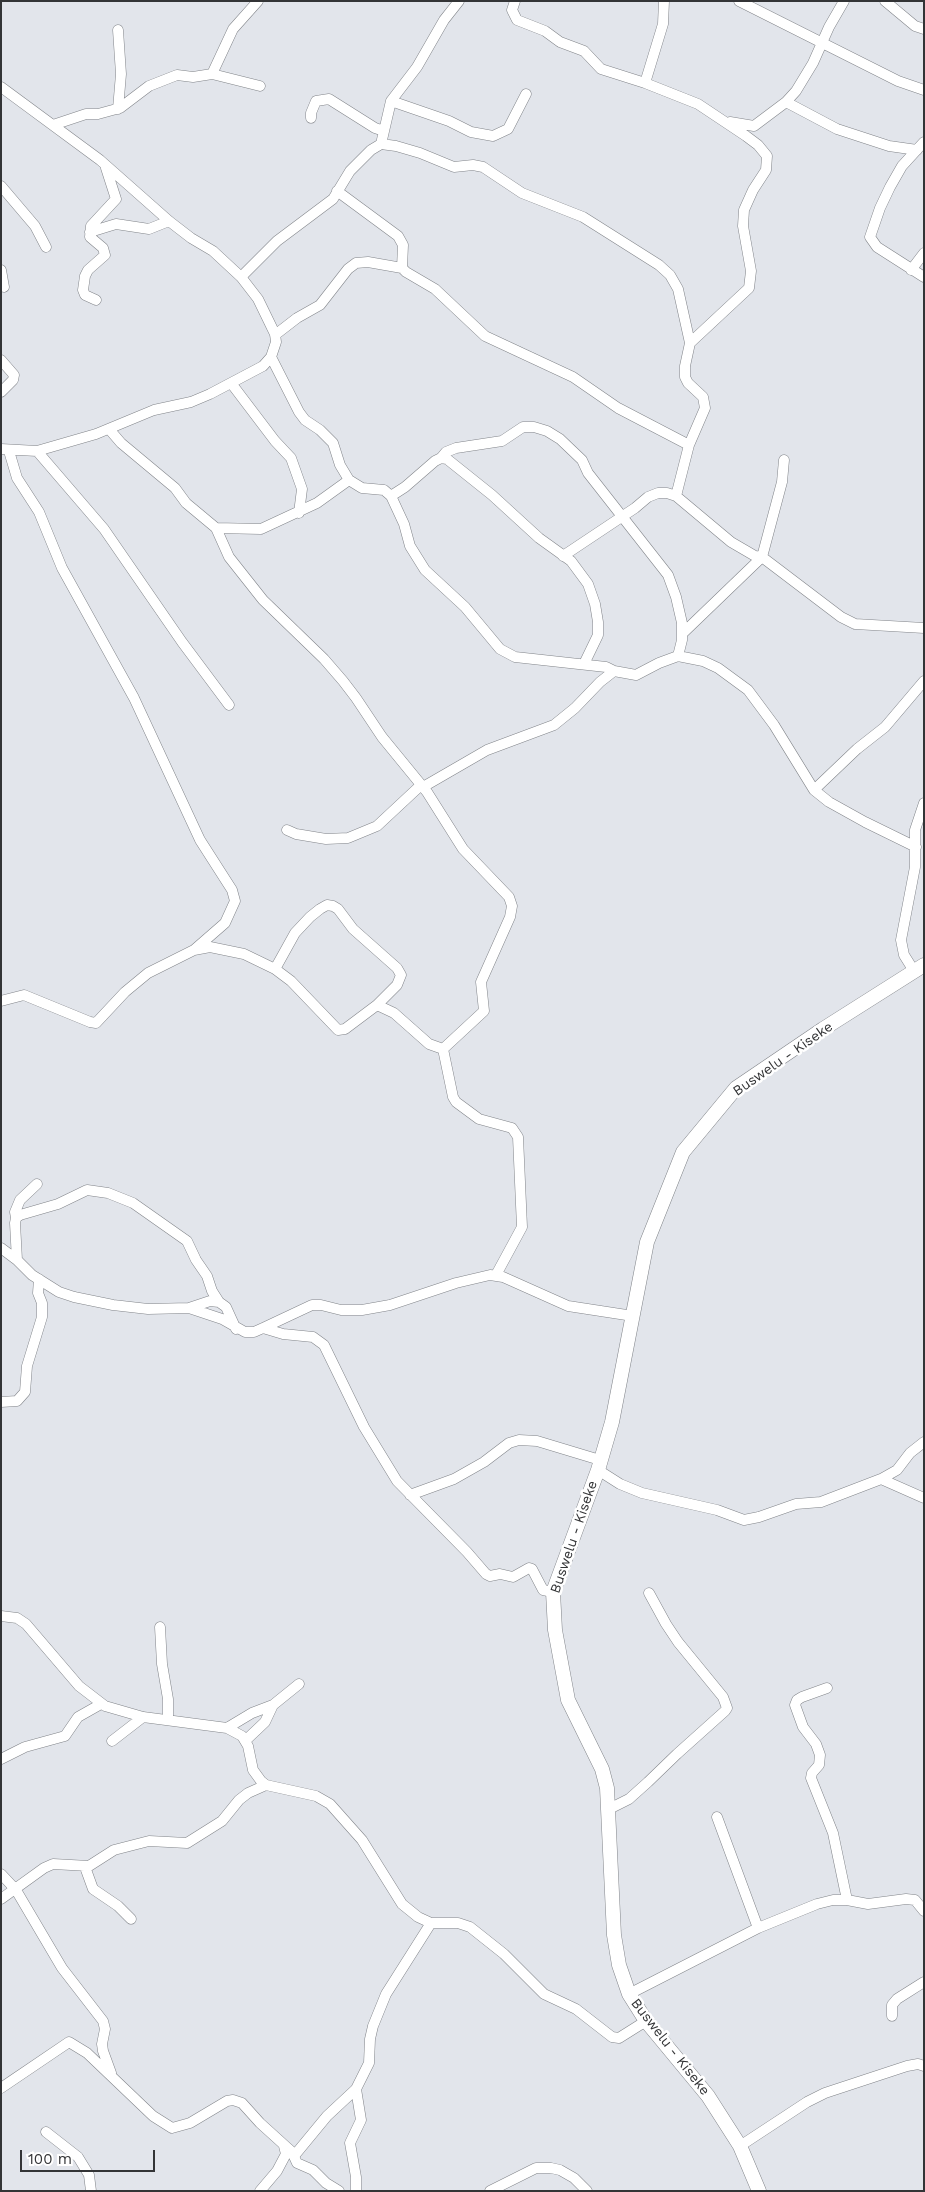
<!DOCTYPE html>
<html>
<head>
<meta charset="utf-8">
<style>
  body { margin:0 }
  #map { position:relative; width:925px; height:2192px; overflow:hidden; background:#e2e5eb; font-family:"Work Sans",sans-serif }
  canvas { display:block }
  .frame { position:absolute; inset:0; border:2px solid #333436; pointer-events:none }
  .scale { position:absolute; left:20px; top:2150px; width:135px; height:22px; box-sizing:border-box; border:2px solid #333436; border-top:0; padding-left:6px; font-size:15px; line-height:18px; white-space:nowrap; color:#333436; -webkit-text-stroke:4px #fff; paint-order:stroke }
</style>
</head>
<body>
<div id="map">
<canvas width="925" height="2192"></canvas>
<div class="frame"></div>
<div class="scale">100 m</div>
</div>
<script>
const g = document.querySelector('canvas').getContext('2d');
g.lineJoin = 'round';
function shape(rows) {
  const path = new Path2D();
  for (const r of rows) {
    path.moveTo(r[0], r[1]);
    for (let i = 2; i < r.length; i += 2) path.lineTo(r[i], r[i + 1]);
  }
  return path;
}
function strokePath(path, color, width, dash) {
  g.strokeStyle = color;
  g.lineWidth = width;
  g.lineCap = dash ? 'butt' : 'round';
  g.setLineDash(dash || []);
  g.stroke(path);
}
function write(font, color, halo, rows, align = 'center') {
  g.font = font + ' "Work Sans",sans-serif';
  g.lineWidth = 5;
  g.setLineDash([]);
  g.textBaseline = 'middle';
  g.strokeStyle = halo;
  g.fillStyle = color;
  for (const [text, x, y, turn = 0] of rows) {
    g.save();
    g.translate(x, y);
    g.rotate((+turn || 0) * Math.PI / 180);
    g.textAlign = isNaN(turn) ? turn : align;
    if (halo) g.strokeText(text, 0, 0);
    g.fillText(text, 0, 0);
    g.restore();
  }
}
const street = shape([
  [515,1,512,10,517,20,545,31,560,42,584,51,601,69,645,83,698,104,746,136,758,145,767,156,766,170,753,190,744,210,743,226,751,271,749,288,690,343],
  [739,1,898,81,924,90],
  [885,1,915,26,924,29],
  [118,30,121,74,118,109],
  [212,74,233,29,258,1],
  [645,83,663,24,664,1],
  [1,87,100,160,169,221,191,238,213,251,241,277,258,299,275,334,276,342,271,357,263,366,210,394,191,402,154,410,96,434,37,451,1,449],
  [391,101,449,121,471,132,493,136,508,129,526,94],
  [786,102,837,129,889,146,917,150],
  [311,118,311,113,316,101,329,99,375,128,384,131],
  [730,122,754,126,786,102,796,91,813,63,829,27,844,1],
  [53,125,86,114,98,114,120,108,149,86,177,75,193,77,212,74,260,86],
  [924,142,902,166,890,187,880,208,870,237,877,247,924,277],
  [381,144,391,101,417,67,444,20,459,1],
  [1,186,35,226,46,247],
  [337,191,398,236,403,245,402,268,406,272,435,289,485,336,573,377,618,408,689,445],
  [90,232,116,224,149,229,169,221],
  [1,270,4,287],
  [911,270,924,253],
  [241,277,277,241,333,199,350,171,371,150,381,144,396,146,420,153,454,167,473,165,483,167,522,193,583,217,659,265,670,275,678,289,690,343,685,366,685,377,688,383,703,397,705,408,689,445,676,496],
  [96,300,85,295,83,290,85,276,88,270,105,255,103,248,90,237,91,226,116,199,106,168],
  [275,335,297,318,320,305,348,269,356,263,368,262,402,268],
  [271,357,299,412,305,420,320,430,333,443,340,465,349,480,362,488,384,490,391,496,404,524,410,546,425,570,465,607,500,649,515,657,606,667,614,671],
  [1,360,14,375,13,380,1,392],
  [231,383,275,441,291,458,302,489,299,513],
  [109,429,121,443,175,488,186,503,216,528,229,557,263,600,324,659,343,681,356,698,382,737,427,792,463,849,509,897,512,906,510,917,481,982,484,1011,443,1049,453,1097,456,1102,479,1119,512,1128,518,1137,522,1227,496,1275],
  [9,451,17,478,39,512,62,568,134,698,200,840,232,890,235,901,225,923,194,950],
  [37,451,104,529,182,642,229,705],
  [441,458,446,452,456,448,502,441,523,427,534,427,547,431,560,439,582,460,588,473,668,575,676,597,682,623,682,640,678,656],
  [391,496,405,487,435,461,441,458,447,459,492,495,539,538,571,561,588,584,595,604,598,622,598,635,584,664],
  [216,528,261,529,317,503,349,480],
  [563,556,635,508,648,497,658,493,667,493,676,496,731,542,755,556,762,557,841,617,855,624,924,628],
  [682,634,762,557,782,482,784,460],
  [423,787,487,750,554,725,575,708,600,682,614,671,636,675,659,663,678,656,703,661,718,668,748,690,774,725,814,790,829,802,865,822,916,847],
  [814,790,857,749,885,727,924,681],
  [287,830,296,834,326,839,348,838,377,826,421,785],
  [275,969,295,933,310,917,320,909,327,905,333,906,338,909,353,929,397,968,401,975,397,985,377,1005],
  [914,971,904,955,901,940,915,867,915,830,924,803],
  [1,1001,24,995,90,1022,96,1023,125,992,148,973,194,950,210,947,244,954,275,969,291,981,338,1030,345,1029,377,1005,394,1013,429,1044,443,1049],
  [16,1218,15,1212,20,1200,37,1184],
  [1,1248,17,1260,32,1275,59,1292,74,1297,113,1305,148,1309,189,1308,222,1319,245,1332,254,1332,263,1328,312,1305,321,1305,341,1310,362,1310,390,1305,456,1283,490,1275,503,1277,568,1306,633,1316],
  [17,1260,15,1223,16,1218,20,1215,58,1204,87,1190,108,1193,133,1203,187,1241,196,1260,207,1276,212,1291,219,1302],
  [189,1308,210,1301,219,1302,226,1307,236,1329],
  [263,1328,283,1334,313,1337,324,1345,364,1427,397,1481,467,1552,486,1574,490,1576,500,1574,513,1577,529,1568,532,1569,543,1590,553,1592],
  [1,1402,17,1401,25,1392,27,1366,42,1317,42,1303,38,1293,39,1279],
  [598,1470,620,1484,642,1493,717,1510,744,1520,759,1517,796,1504,821,1502,881,1479,924,1498],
  [881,1479,897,1470,910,1453,924,1442],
  [410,1495,454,1479,484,1462,509,1443,519,1440,537,1441,600,1460],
  [1,1616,17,1618,26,1624,79,1686,105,1706,143,1717,227,1728,242,1736,248,1746,253,1770,261,1781,266,1785,316,1796,330,1804,362,1840,402,1904,418,1917,431,1923,458,1923,470,1927,504,1954,544,1994,576,2009,612,2037,619,2038,646,2021],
  [160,1627,162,1664,168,1699,168,1720],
  [827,1688,802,1697,797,1700,795,1705,803,1727,816,1744,820,1755,819,1765,812,1773,811,1778,833,1833,847,1900],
  [227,1728,252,1713,273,1705],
  [246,1740,265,1722,273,1705,299,1684],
  [112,1741,143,1717],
  [1,1759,25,1747,65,1736,78,1717,101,1704],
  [607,1810,629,1799,648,1782,677,1754,725,1711,727,1708,723,1697,678,1642,666,1624,649,1593],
  [717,1817,758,1928],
  [85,1867,93,1889,118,1906,131,1919],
  [1,1874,16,1890,62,1968,103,2021,105,2029,102,2044,103,2051,111,2073],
  [1,1899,44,1868,53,1864,89,1866,114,1850,149,1841,187,1843,222,1821,239,1800,248,1793,266,1785],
  [629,1994,758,1928,817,1904,833,1900,847,1900,868,1904,906,1899,915,1900,924,1911],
  [892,2016,892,2005,897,1999,924,1982],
  [1,2088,69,2042,87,2053,153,2116,172,2128,190,2123,227,2101,233,2100,242,2103,260,2123,292,2152,297,2163,313,2170,326,2183,339,2191],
  [46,2132,78,2157,89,2175,91,2191],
  [740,2146,807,2102,825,2093,907,2066,918,2064,924,2066],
  [294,2156,327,2116,356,2089],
  [260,2191,277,2171,286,2154,284,2146],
  [356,2191,356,2177,350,2143,361,2120,356,2089,369,2063,370,2039,373,2026,386,1994,431,1923],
  [490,2191,536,2168,551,2168,560,2170,574,2178,587,2191]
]);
const secondary = shape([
  [759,2191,740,2146,708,2096,646,2021,629,1994,619,1965,614,1935,607,1788,602,1769,568,1700,555,1630,553,1592,598,1470,612,1422,647,1242,683,1152,736,1088,823,1029,924,965]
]);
strokePath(street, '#818489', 11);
strokePath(secondary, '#818489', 15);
strokePath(street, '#fff', 10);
strokePath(secondary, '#fff', 14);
write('14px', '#333436', '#fff', [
  ["Buswelu - Kiseke",783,1059,-35],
  ["Buswelu - Kiseke",574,1537,-71],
  ["Buswelu - Kiseke",670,2047,52]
]);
</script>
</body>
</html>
